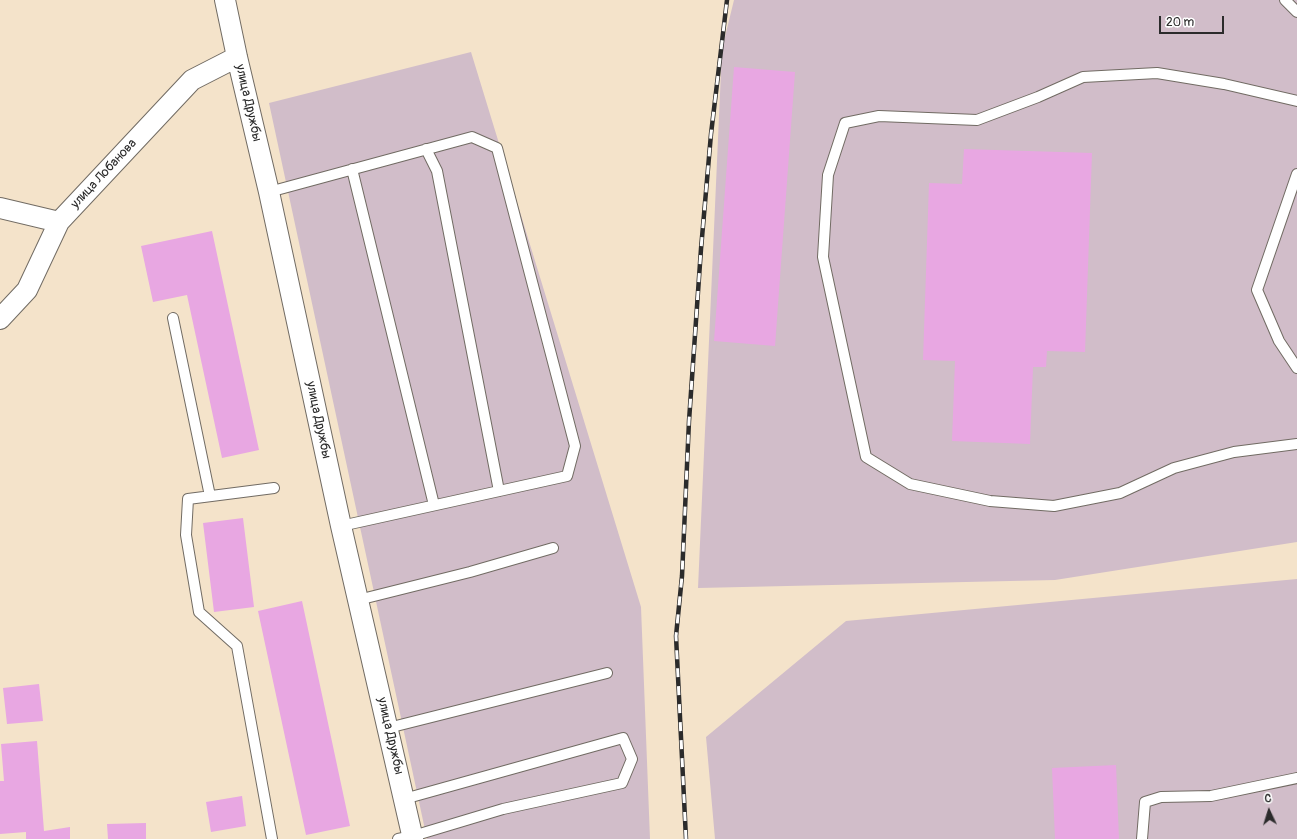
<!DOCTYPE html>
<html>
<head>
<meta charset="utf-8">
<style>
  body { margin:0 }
  #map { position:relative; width:1297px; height:839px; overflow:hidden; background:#f4e3ca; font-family:Pangolin,sans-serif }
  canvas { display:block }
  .north { position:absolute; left:1249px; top:791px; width:40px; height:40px; -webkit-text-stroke:3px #fff; paint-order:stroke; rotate:356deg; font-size:11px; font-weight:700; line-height:16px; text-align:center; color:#2b2b2b }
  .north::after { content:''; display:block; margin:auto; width:14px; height:18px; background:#2b2b2b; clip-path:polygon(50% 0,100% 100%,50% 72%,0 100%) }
  .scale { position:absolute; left:1159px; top:16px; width:65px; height:18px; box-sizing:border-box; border:2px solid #2b2b2b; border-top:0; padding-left:5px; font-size:12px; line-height:14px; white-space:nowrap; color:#2b2b2b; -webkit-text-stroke:3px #fff; paint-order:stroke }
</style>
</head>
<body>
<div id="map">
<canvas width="1297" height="839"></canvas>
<div class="north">С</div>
<div class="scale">20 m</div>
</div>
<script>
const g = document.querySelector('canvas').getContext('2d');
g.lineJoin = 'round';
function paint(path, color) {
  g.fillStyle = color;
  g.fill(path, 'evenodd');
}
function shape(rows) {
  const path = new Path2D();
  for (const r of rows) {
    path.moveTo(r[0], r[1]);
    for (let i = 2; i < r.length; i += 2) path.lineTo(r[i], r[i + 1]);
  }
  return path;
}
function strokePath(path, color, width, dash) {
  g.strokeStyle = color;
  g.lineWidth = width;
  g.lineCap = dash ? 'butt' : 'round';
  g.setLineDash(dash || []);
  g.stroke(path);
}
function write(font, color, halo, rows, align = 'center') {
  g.font = font + ' Pangolin,sans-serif';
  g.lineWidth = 3.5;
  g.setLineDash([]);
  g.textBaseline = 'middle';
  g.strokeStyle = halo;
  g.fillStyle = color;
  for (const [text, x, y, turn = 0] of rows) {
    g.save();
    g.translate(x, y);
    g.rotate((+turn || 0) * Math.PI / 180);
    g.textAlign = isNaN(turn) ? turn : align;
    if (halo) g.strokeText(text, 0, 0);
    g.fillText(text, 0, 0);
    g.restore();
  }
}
paint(shape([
  [734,0,1297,0,1297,542,1055,580,698,588,722,49],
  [471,52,641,607,650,839,427,839,269,103],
  [1297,579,1297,839,715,839,706,737,846,621]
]), '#d1bdc9');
paint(shape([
  [734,67,795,72,775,346,714,341],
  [964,149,1092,153,1085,352,1047,351,1046,367,1033,367,1030,444,952,441,955,361,923,360,929,183,962,184],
  [212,231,259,450,222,458,187,295,153,302,141,246],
  [243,518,254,607,214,612,203,523],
  [302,601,350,826,306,835,258,611],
  [39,684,43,721,7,724,3,688],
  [37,741,44,831,70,827,70,839,26,839,26,832,0,834,0,781,4,781,1,744],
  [1116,765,1119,839,1055,839,1052,768],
  [242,796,246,826,211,832,206,802],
  [146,823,146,839,108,839,107,824]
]), '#e8a7e2');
const service = shape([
  [1285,0,1297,12],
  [1297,101,1224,84,1157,73,1083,77,1038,97,977,120,879,116,845,123,828,175,823,257,866,457,910,484,990,501,1054,506,1120,493,1174,468,1234,452,1297,444],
  [426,149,437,171,499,491],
  [352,169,434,505],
  [1297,174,1257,290,1279,341,1297,368],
  [269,192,472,137,497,148,575,446,567,476,341,526],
  [173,318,210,496],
  [358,600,470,572,553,548],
  [388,728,607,673],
  [272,839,237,646,199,612,186,535,188,499,274,488],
  [398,839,413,836,503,809,622,783,632,759,623,738,404,799],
  [1142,839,1145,802,1161,797,1211,796,1297,778]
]);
const minor = shape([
  [225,0,237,57,269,192,341,526,413,839],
  [0,208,59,222],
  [0,319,27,290,59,222,192,80,237,57]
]);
strokePath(service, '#716b63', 12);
strokePath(minor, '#716b63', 22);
strokePath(service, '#fff', 10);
strokePath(minor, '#fff', 20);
const rail = shape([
  [686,839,676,636,682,576,689,421,701,249,711,134,727,0]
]);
strokePath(rail, '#2b2b2b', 4.5);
strokePath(rail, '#fff', 3, [9]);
write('13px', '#2b2b2b', '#fff', [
  ["улица Дружбы",248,103,77],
  ["улица Лобанова",104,174,-47],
  ["улица Дружбы",318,420,78],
  ["улица Дружбы",390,736,77]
]);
</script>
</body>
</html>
